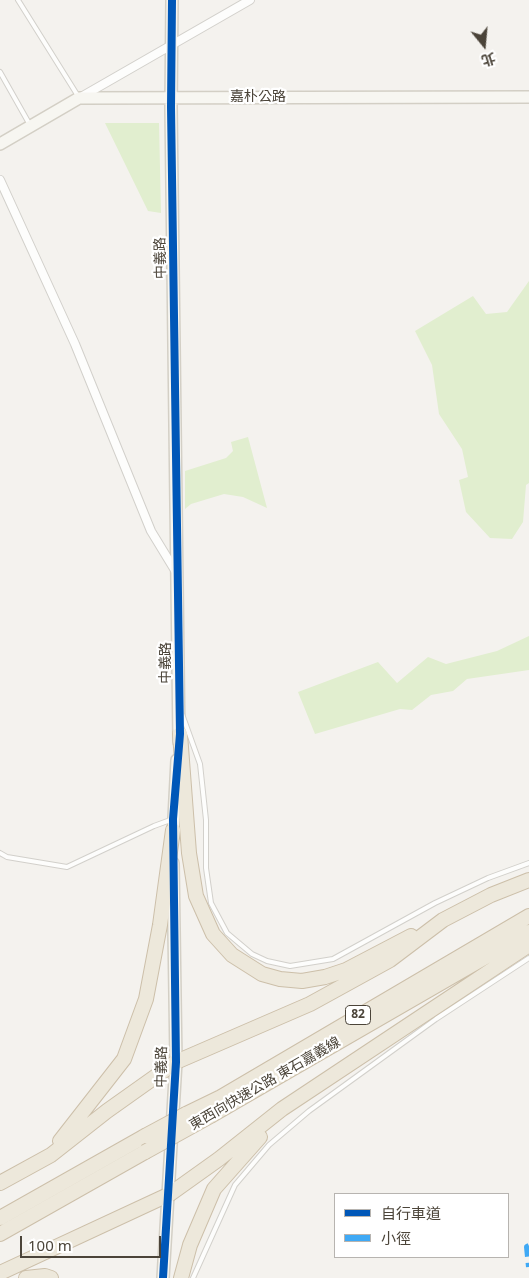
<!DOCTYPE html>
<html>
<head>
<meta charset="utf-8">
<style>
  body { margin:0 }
  #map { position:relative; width:529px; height:1278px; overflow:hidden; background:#f4f2ee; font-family:"Noto Sans","Noto Sans TC",sans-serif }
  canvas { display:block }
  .legend { position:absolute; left:334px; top:1193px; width:175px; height:65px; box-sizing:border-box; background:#fff; border:1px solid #b7b4b0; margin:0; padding:6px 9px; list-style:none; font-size:15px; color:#4b4439 }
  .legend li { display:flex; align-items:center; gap:10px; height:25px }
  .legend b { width:25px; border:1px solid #b7b4b0 }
  .north { position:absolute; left:459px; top:20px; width:50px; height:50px; -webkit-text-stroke:4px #fff; paint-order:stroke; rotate:163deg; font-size:14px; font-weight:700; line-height:20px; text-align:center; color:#4b4439 }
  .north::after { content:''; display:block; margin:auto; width:18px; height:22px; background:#4b4439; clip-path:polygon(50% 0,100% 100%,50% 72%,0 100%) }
  .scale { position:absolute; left:20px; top:1236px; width:141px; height:22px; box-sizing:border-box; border:2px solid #4b4439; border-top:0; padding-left:6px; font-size:15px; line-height:18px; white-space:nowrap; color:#4b4439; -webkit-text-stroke:4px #fff; paint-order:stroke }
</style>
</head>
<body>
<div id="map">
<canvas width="529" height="1278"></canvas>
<ul class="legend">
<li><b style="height:6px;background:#0057b8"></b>自行車道</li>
<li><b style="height:6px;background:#3fa9f5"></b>小徑</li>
</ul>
<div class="north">北</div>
<div class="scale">100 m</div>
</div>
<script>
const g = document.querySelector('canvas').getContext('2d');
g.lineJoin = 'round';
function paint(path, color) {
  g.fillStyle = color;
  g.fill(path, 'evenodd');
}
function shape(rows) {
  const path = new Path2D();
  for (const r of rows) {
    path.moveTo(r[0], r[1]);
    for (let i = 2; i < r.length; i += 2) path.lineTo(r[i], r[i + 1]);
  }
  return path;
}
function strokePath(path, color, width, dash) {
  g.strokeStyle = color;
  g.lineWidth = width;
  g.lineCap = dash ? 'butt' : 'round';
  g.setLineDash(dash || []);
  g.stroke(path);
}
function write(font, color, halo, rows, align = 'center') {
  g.font = font + ' "Noto Sans","Noto Sans TC",sans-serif';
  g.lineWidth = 4.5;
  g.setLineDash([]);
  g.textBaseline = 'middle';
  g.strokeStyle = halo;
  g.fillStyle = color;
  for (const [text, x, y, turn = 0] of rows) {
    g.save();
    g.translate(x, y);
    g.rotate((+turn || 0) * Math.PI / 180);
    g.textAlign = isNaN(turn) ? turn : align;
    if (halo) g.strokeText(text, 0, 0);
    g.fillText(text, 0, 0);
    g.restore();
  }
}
paint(shape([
  [105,123,159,123,161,213,148,211],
  [529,281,529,483,526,485,523,522,512,539,490,538,466,512,459,480,468,477,462,449,439,414,432,365,415,331,473,296,486,314,507,312],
  [248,437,267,508,243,497,224,494,191,504,185,509,185,471,226,458,233,451,231,442],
  [529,636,529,670,467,679,453,691,431,695,412,710,400,709,315,734,298,692,378,662,397,683,428,657,446,664,497,651]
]), '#e1eecf');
const lane = shape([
  [18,0,78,96],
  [0,72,30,125],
  [182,714,200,764,206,820,206,868,211,903,227,933,252,954,267,961,290,966,333,959,435,903,488,878,529,863],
  [0,853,7,857,67,867,154,826,173,819],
  [193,1278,235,1185,269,1145,309,1111,436,1019,529,958]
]);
const street = shape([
  [81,97,250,0],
  [0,180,75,344,151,531,176,572]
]);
const secondary = shape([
  [172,0,171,107,179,742],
  [0,144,79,98,529,97],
  [173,837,177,760],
  [163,1278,176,1062,173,863]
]);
const highway = shape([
  [180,734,189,853,196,896,213,934,232,955,262,974,280,979,302,981,325,977,346,970,411,936],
  [186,1114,221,1097,529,916],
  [212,1115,529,932],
  [60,1141,124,1059,146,999,160,925,173,830],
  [0,1183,51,1155,107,1111,176,1062,310,1004,390,960,443,920,491,895,529,880],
  [0,1218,145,1136],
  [0,1234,145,1152],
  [0,1273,170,1194,219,1159,282,1109,529,945],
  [26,1278,45,1276,51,1278],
  [181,1278,190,1245,214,1189,260,1137]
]);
strokePath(lane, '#d2d0cb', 6);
strokePath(street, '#d2d0cb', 10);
strokePath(secondary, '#d3cfc5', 14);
strokePath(highway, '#ccbfa9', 16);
strokePath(lane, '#fdfdfc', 4);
strokePath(street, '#fdfdfc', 8);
strokePath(secondary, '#f7f6f1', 11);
strokePath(highway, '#ede8db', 14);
const highwayBridge = shape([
  [145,1136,186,1114],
  [145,1152,212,1115]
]);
strokePath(highwayBridge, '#ccbfa9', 16, []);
strokePath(highwayBridge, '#ede8db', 14);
strokePath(shape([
  [529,1246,527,1247,529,1267]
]), '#3fa9f5', 6, [12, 6]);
strokePath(shape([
  [163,1278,176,1062,173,819,180,734,171,107,172,0]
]), '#0057b8', 8);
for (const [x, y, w] of [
  [358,1015,25]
]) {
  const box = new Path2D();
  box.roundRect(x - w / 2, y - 9.5, w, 19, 4);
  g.fillStyle = '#fff';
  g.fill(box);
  strokePath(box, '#4b4439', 1);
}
write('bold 12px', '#4b4439', null, [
  ["82",358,1015]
]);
write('14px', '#4b4439', '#fff', [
  ["嘉朴公路",258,97],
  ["中義路",161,258,-91],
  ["中義路",166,663,-90],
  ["中義路",162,1067,-89],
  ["東西向快速公路 東石嘉義線",265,1084,-30]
]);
</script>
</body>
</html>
